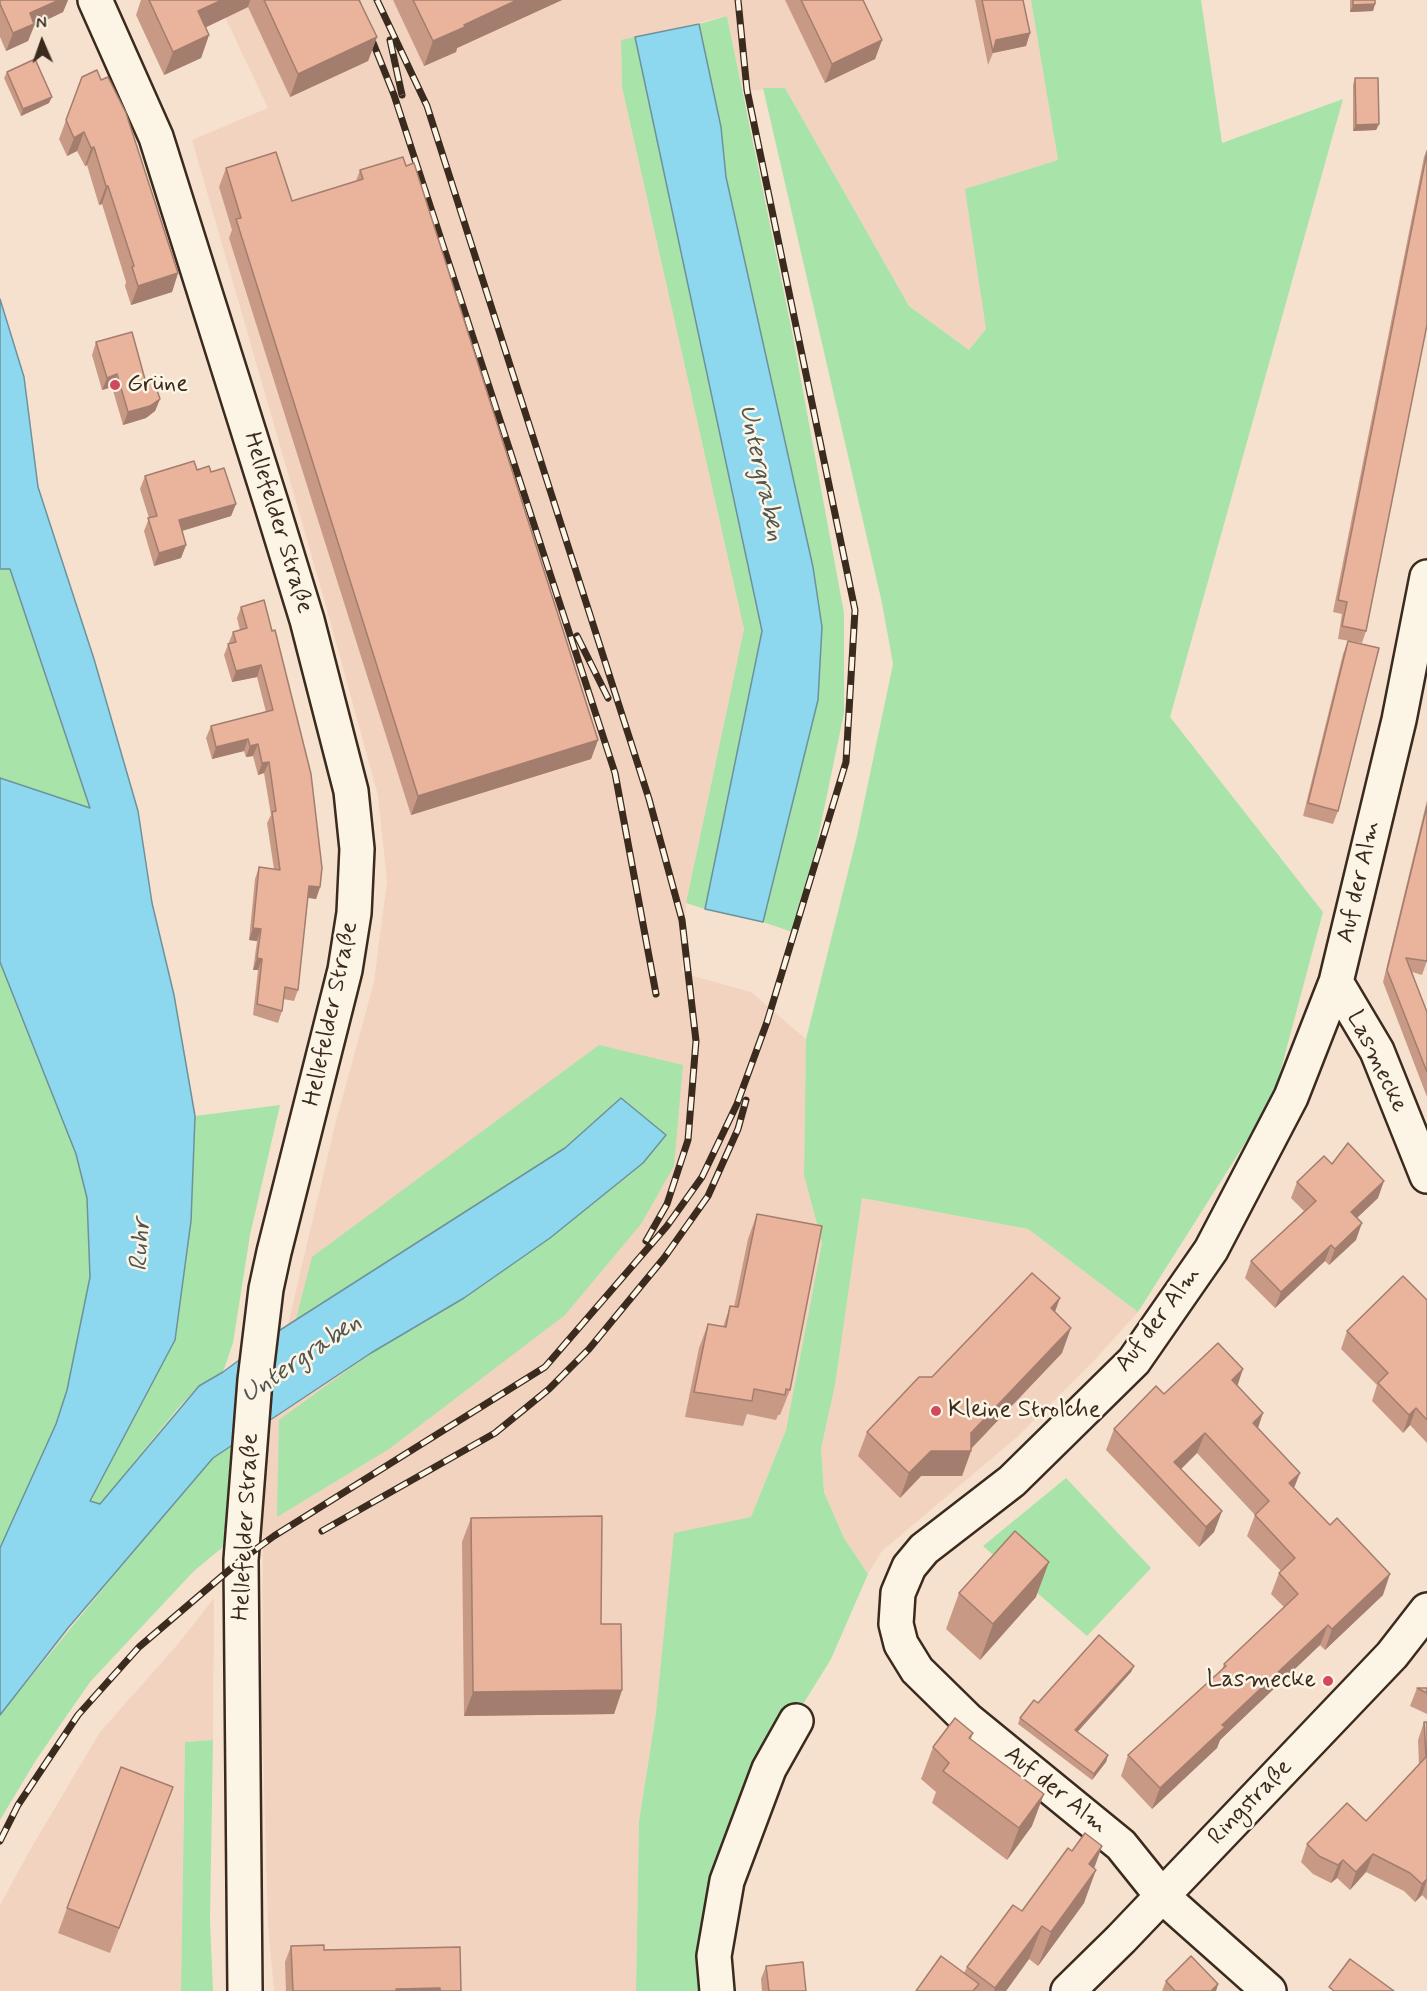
<!DOCTYPE html>
<html>
<head>
<meta charset="utf-8">
<style>
  body { margin:0 }
  #map { position:relative; width:1427px; height:1991px; overflow:hidden; background:#f6e1cf; font-family:Mynerve,sans-serif }
  canvas { display:block }
  .north { position:absolute; left:12px; top:12px; width:60px; height:60px; -webkit-text-stroke:4px #fcf5e5; paint-order:stroke; rotate:358deg; font-size:16px; font-weight:700; line-height:24px; text-align:center; color:#3b2a1e }
  .north::after { content:''; display:block; margin:auto; width:21px; height:27px; background:#3b2a1e; clip-path:polygon(50% 0,100% 100%,50% 72%,0 100%) }
</style>
</head>
<body>
<div id="map">
<canvas width="1427" height="1991"></canvas>
<div class="north">N</div>
</div>
<script>
const g = document.querySelector('canvas').getContext('2d');
g.lineJoin = 'round';
function paint(path, color) {
  g.fillStyle = color;
  g.fill(path, 'evenodd');
}
function shape(rows) {
  const path = new Path2D();
  for (const r of rows) {
    path.moveTo(r[0], r[1]);
    for (let i = 2; i < r.length; i += 2) path.lineTo(r[i], r[i + 1]);
  }
  return path;
}
function strokePath(path, color, width, dash) {
  g.strokeStyle = color;
  g.lineWidth = width;
  g.lineCap = dash ? 'butt' : 'round';
  g.setLineDash(dash || []);
  g.stroke(path);
}
function write(font, color, halo, rows, align = 'center') {
  g.font = font + ' Mynerve,sans-serif';
  g.lineWidth = 5;
  g.setLineDash([]);
  g.textBaseline = 'middle';
  g.strokeStyle = halo;
  g.fillStyle = color;
  for (const [text, x, y, turn = 0] of rows) {
    g.save();
    g.translate(x, y);
    g.rotate((+turn || 0) * Math.PI / 180);
    g.textAlign = isNaN(turn) ? turn : align;
    if (halo) g.strokeText(text, 0, 0);
    g.fillText(text, 0, 0);
    g.restore();
  }
}
paint(shape([
  [217,0,1031,0,1058,160,966,189,986,329,969,350,909,306,785,88,743,91,727,16,621,41,622,87,744,629,686,903,682,973,751,992,806,1039,804,1175,822,1243,786,1430,751,1517,656,1713,639,1821,636,1991,274,1991,268,1924,262,1717,263,1488,278,1367,335,1125,374,982,387,881,378,796,328,613,192,140,268,108],
  [862,1198,1028,1229,1138,1312,1091,1364,1016,1438,882,1551,868,1574,844,1538,824,1491,821,1449,835,1385],
  [214,1598,213,1740,185,1742,181,1991,0,1991,0,1905,30,1850,100,1732,178,1644]
]), '#f2d3c0');
paint(shape([
  [1031,0,1201,0,1222,143,1343,99,1170,717,1323,912,1273,1099,1138,1312,1028,1229,862,1198,835,1385,821,1449,824,1492,844,1538,868,1574,831,1659,766,1764,705,1991,636,1991,639,1821,656,1713,674,1533,751,1517,786,1430,822,1243,804,1175,806,1039,857,836,893,664,882,603,763,88,785,88,909,306,969,350,986,329,965,189,1058,160],
  [727,16,793,337,844,613,844,713,798,934,763,922,818,700,822,627,813,567,726,177,721,127,699,24],
  [635,37,762,631,705,909,686,903,744,629,622,87,621,40],
  [0,569,10,569,90,808,0,778],
  [0,962,76,1154,87,1198,90,1277,67,1390,56,1424,0,1548],
  [599,1045,683,1065,674,1166,641,1224,565,1315,389,1449,277,1517,279,1420,371,1353,464,1298,550,1238,643,1163,621,1098,566,1148,296,1319,312,1257],
  [280,1105,250,1235,233,1343,223,1372,199,1386,178,1408,100,1504,89,1501,175,1340,191,1221,195,1116],
  [233,1445,223,1547,194,1571,90,1682,36,1760,0,1820,0,1715,194,1477,213,1458],
  [1066,1478,1151,1568,1087,1636,983,1546],
  [213,1740,210,1920,213,1991,181,1991,185,1742]
]), '#a8e3a9');
const water = shape([
  [699,24,721,127,726,177,813,567,822,627,818,700,763,922,705,909,762,631,635,37,699,24],
  [0,299,24,377,38,487,94,659,138,811,152,903,174,995,195,1116,191,1221,175,1340,90,1501,100,1504,199,1386,223,1372,277,1332,565,1148,621,1098,666,1135,643,1163,550,1238,464,1298,371,1353,213,1458,68,1628,0,1715,0,1548,56,1424,67,1390,90,1277,87,1198,76,1154,0,962,0,778,90,808,10,569,0,569,0,299]
]);
paint(water, '#8ed8ef');
strokePath(water, '#6d929b', 1.5);
const minor = shape([
  [95,0,156,137,272,506,307,620,351,791,357,849,354,913,345,970,274,1252,266,1289,255,1380,241,1560,245,1991],
  [1336,982,1377,1051,1427,1176],
  [717,1991,714,1956,727,1881,769,1769,796,1721],
  [1068,1991,1121,1939,1392,1655,1427,1610],
  [1269,1991,1162,1896,1121,1845,968,1720,917,1670,901,1644,896,1624,898,1593,909,1567,924,1549,1012,1481,1134,1361,1211,1250,1291,1097,1336,982,1399,720,1427,577]
]);
strokePath(minor, '#3b2a1e', 38);
strokePath(minor, '#fcf5e5', 33);
const rail = shape([
  [356,0,394,95,615,773,656,994],
  [377,0,427,106,649,799,682,920,696,1041,688,1140,667,1204,646,1241],
  [390,40,402,95],
  [577,636,608,698],
  [322,1531,495,1433,549,1389,589,1349,664,1258,708,1196,738,1129,746,1100],
  [0,1841,18,1805,78,1715,139,1647,241,1560,274,1536,545,1367,667,1226,702,1177,737,1104,767,1022,846,762,855,610,747,90,738,0]
]);
strokePath(rail, '#3b2a1e', 7);
strokePath(rail, '#fcf5e5', 4.5, [14]);
paint(shape([
  [0,0,68,0,63,12,34,26,28,41,6,51,0,37],
  [141,0,359,0,377,37,368,61,290,97,248,7,206,27,209,35,201,58,164,75,136,15],
  [393,0,562,0,457,48,456,52,424,66],
  [785,0,863,0,882,40,875,59,825,83],
  [975,0,1023,0,1030,33,1026,46,993,53,988,65],
  [1350,0,1375,0,1375,4,1373,11,1350,12],
  [7,72,49,103,21,116,4,78],
  [82,77,178,273,172,292,131,305,125,286,126,282,102,204,99,205,87,165,85,166,77,151,67,156,59,139],
  [1355,78,1379,124,1376,130,1353,131,1353,85],
  [1427,149,1427,325,1366,631,1362,643,1338,639,1342,614,1333,612,1424,157],
  [226,168,292,201,356,181,360,170,598,740,591,759,411,815,229,238,232,230,219,187],
  [96,342,146,383,160,399,155,411,146,418,123,425,112,387,102,390,92,355],
  [197,470,211,472,236,504,231,516,182,531,186,545,181,558,154,566,144,531,149,518,140,489,145,476],
  [264,600,320,887,316,899,308,898,298,990,294,1001,283,999,282,1011,278,1023,253,1015,258,970,253,970,257,941,249,940,255,879,259,867,274,869,267,823,271,815,264,773,258,775,253,756,246,757,244,751,212,759,206,738,211,726,266,712,257,677,232,682,224,655,233,632,240,630,237,618,241,607],
  [1348,641,1338,811,1333,824,1303,816,1343,654],
  [1427,800,1427,961,1422,975,1412,972,1427,1012,1427,1097,1383,982],
  [1332,1164,1378,1198,1357,1218,1356,1240,1329,1265,1325,1261,1275,1308,1245,1278,1251,1261,1304,1211,1291,1198,1297,1182],
  [757,1214,790,1390,780,1415,778,1415,776,1420,747,1414,743,1426,685,1417,699,1348,708,1324,723,1327,730,1306,734,1307,748,1239],
  [1427,1300,1427,1443,1410,1425,1403,1433,1372,1401,1377,1385,1341,1349,1347,1331],
  [1055,1312,1062,1353,971,1448,971,1451,962,1476,921,1476,900,1498,858,1456,867,1432,932,1377],
  [1237,1385,1258,1428,1294,1488,1383,1595,1325,1650,1320,1645,1220,1740,1217,1748,1152,1809,1121,1776,1128,1755,1222,1670,1224,1664,1284,1607,1271,1594,1279,1573,1281,1571,1247,1536,1255,1515,1197,1453,1181,1469,1222,1511,1214,1532,1199,1547,1106,1450,1114,1429,1164,1394],
  [471,1518,601,1624,622,1690,614,1714,464,1716,462,1542],
  [959,1593,1036,1597,980,1660,946,1629],
  [1134,1666,1131,1672,1077,1732,1108,1755,1106,1762,1092,1780,1018,1724,1020,1718,1038,1703],
  [1417,1688,1427,1688,1427,1714,1410,1706],
  [1424,1722,1427,1722,1427,1900,1422,1895,1415,1902,1404,1891,1366,1872,1350,1890,1337,1878,1331,1883,1313,1874,1301,1862,1307,1844,1366,1821,1419,1765,1418,1740],
  [973,1733,971,1739,1032,1826,1007,1860,932,1803,936,1792,921,1779,933,1747],
  [164,1811,110,1953,58,1933,67,1908],
  [1102,1846,1094,1868,1084,1903,1038,1966,1029,1959,1006,1991,916,1991,964,1973,967,1967,1022,1911,1072,1851],
  [291,1946,324,1950,461,1991,286,1991,285,1962],
  [766,1966,806,1991,762,1991,761,1979],
  [1166,1981,1218,1984,1216,1991,1162,1991]
]), '#c89a86');
paint(shape([
  [59,0,68,0,63,12,34,26,28,41,6,51,13,33,30,13],
  [222,0,250,0,248,7,190,35,198,11],
  [517,0,562,0,457,48,456,52,424,66,433,41,464,25],
  [1375,4,1373,11,1350,12,1353,5],
  [1030,33,1026,46,993,53,996,40],
  [209,35,201,58,164,75,173,52],
  [377,37,368,61,290,97,298,74],
  [882,40,875,59,825,83,832,64],
  [52,97,49,103,21,116,23,109],
  [1379,124,1376,130,1353,131,1356,125],
  [84,132,77,151,67,156,74,138],
  [94,147,87,165,85,166,91,148],
  [106,186,108,186,102,204,99,205],
  [178,273,172,292,131,305,138,286],
  [117,374,112,387,102,390,107,378],
  [160,399,155,411,146,418,123,425,128,412],
  [236,504,231,516,175,533,179,520],
  [186,545,181,558,154,566,159,553],
  [261,665,257,677,232,682,236,671],
  [248,739,244,751,212,759,216,747],
  [598,740,591,759,411,815,418,796],
  [258,744,253,756,246,757,250,746],
  [269,762,264,773,258,775,262,763],
  [309,886,320,887,316,899,305,897],
  [253,928,261,929,257,941,249,940],
  [257,958,262,959,258,970,253,970],
  [1384,1181,1378,1198,1345,1229,1351,1212],
  [1362,1223,1356,1240,1329,1265,1335,1249],
  [1331,1245,1325,1261,1275,1308,1281,1292],
  [1060,1298,1051,1323,1051,1308],
  [1071,1328,1062,1353,969,1451,971,1451,962,1476,921,1476,900,1498,909,1473,931,1451,971,1433],
  [1243,1369,1236,1390,1232,1380],
  [1416,1408,1410,1425,1403,1433,1409,1415],
  [1263,1413,1256,1434,1253,1423],
  [1205,1433,1197,1453,1167,1483,1174,1462],
  [1300,1473,1292,1493,1289,1483],
  [1222,1511,1214,1532,1199,1547,1206,1527],
  [1049,1562,1036,1597,980,1660,993,1624],
  [1390,1574,1383,1595,1325,1650,1332,1629],
  [1328,1625,1320,1645,1220,1740,1217,1748,1152,1809,1160,1788,1222,1725],
  [1134,1666,1131,1672,1073,1737,1075,1730],
  [622,1690,614,1714,464,1716,473,1692],
  [1108,1755,1106,1762,1092,1780,1094,1774],
  [1044,1794,1032,1826,1007,1860,1019,1828],
  [1102,1846,1091,1877,1096,1870,1084,1903,1038,1966,1051,1932,1089,1864],
  [1373,1854,1366,1872,1350,1890,1356,1872],
  [1343,1860,1337,1878,1331,1883,1338,1865],
  [1427,1879,1422,1895,1415,1902,1422,1884],
  [1042,1926,1029,1959,1006,1991,994,1991,995,1988],
  [1218,1984,1216,1991,1211,1991],
  [440,1988,439,1991,395,1991,396,1989]
]), '#a37d6d');
const building = shape([
  [0,0,59,0,30,13,34,24,13,33,0,4,0,0],
  [149,0,222,0,198,11,209,35,173,52,149,0],
  [264,0,359,0,377,37,298,74,264,0],
  [413,0,517,0,464,25,465,27,433,41,413,0],
  [801,0,863,0,882,40,832,64,801,0],
  [982,0,1023,0,1030,33,996,40,993,52,982,0],
  [1353,0,1375,0,1375,4,1353,5,1353,0],
  [35,59,52,97,23,109,7,72,35,59],
  [97,70,101,80,108,77,126,113,178,273,138,286,132,267,134,266,108,186,106,186,94,147,91,148,84,132,74,138,66,120,82,77,97,70],
  [1355,78,1378,78,1379,124,1356,125,1355,78],
  [276,152,292,201,363,179,360,170,403,157,406,166,414,163,598,740,418,796,236,219,241,218,226,168,276,152],
  [1427,152,1427,325,1366,631,1342,626,1347,602,1338,600,1427,152],
  [132,332,146,383,154,381,160,399,150,406,128,412,117,374,107,378,96,342,132,332],
  [194,461,197,470,209,466,211,472,224,468,236,504,179,520,186,545,159,553,148,518,157,516,145,476,194,461],
  [264,600,272,631,275,630,311,774,322,868,320,887,309,886,298,990,285,987,282,1011,257,1004,262,959,257,958,261,929,253,928,259,867,280,870,272,812,276,811,269,762,262,763,258,744,250,746,248,739,216,747,211,726,273,710,261,665,236,671,228,644,236,642,233,632,247,628,241,607,264,600],
  [1348,641,1379,648,1338,811,1308,803,1348,641],
  [1427,806,1427,961,1406,958,1427,1012,1427,1072,1387,970,1427,806],
  [1348,1143,1384,1181,1351,1212,1362,1223,1335,1249,1331,1245,1281,1292,1251,1261,1316,1201,1297,1182,1324,1156,1332,1164,1348,1143],
  [757,1214,822,1226,790,1390,786,1389,785,1395,754,1389,752,1401,694,1392,708,1324,726,1327,730,1306,738,1307,757,1214],
  [1032,1273,1060,1298,1051,1308,1071,1328,971,1433,971,1451,931,1451,909,1473,867,1432,919,1377,932,1377,1032,1273],
  [1403,1276,1427,1300,1427,1420,1416,1408,1409,1415,1378,1383,1388,1373,1347,1331,1403,1276],
  [1218,1343,1243,1369,1232,1380,1263,1413,1253,1423,1300,1473,1289,1483,1330,1525,1337,1518,1390,1574,1332,1629,1328,1625,1222,1725,1225,1727,1160,1788,1128,1755,1226,1666,1224,1664,1298,1594,1279,1573,1295,1558,1255,1515,1269,1501,1205,1433,1174,1462,1222,1511,1206,1527,1114,1429,1156,1386,1164,1394,1218,1343],
  [602,1516,601,1624,621,1624,622,1690,473,1692,471,1518,602,1516],
  [1015,1531,1049,1562,993,1624,959,1593,1015,1531],
  [1099,1635,1134,1666,1075,1730,1108,1755,1094,1774,1020,1718,1034,1700,1038,1703,1099,1635],
  [1417,1688,1427,1688,1427,1693,1417,1688],
  [955,1718,973,1733,969,1738,1044,1794,1019,1828,943,1771,949,1763,933,1747,955,1718],
  [1424,1722,1427,1722,1427,1879,1422,1884,1410,1873,1373,1854,1356,1872,1343,1860,1338,1865,1319,1856,1307,1844,1347,1803,1366,1821,1426,1757,1424,1722],
  [121,1767,173,1787,119,1928,67,1908,121,1767],
  [1085,1833,1102,1846,1089,1864,1096,1870,1051,1932,1042,1926,995,1988,967,1967,1013,1905,1022,1911,1068,1848,1072,1851,1085,1833],
  [324,1945,324,1950,460,1947,461,1991,440,1991,440,1988,396,1989,396,1991,293,1991,291,1946,324,1945],
  [941,1956,979,1984,973,1991,916,1991,941,1956],
  [1191,1956,1218,1984,1211,1991,1175,1991,1166,1981,1191,1956],
  [1350,1959,1394,1991,1334,1991,1329,1987,1350,1959],
  [803,1962,806,1991,769,1991,766,1966,803,1962]
]);
paint(building, '#e9b39c');
strokePath(building, '#a37d6d', 1.5);
for (const [x, y, r, color] of [
  [115,385,6,"#d1495b"],
  [936,1411,6,"#d1495b"],
  [1328,1681,6,"#d1495b"]
]) {
  const dot = new Path2D();
  dot.arc(x, y, r, 0, 2 * Math.PI);
  g.fillStyle = color;
  g.fill(dot);
  strokePath(dot, '#fcf5e5', 2);
}
write('24px', '#3b2a1e', '#fcf5e5', [
  ["Grüne",127,385],
  ["Kleine Strolche",948,1411],
  ["Lasmecke",1316,1681,"right"]
], 'left');
write('24px', '#3b2a1e', '#fcf5e5', [
  ["Hellefelder Straße",277,523,73],
  ["Auf der Alm",1360,882,-77],
  ["Hellefelder Straße",332,1014,-78],
  ["Lasmecke",1376,1062,64],
  ["Auf der Alm",1159,1320,-53],
  ["Hellefelder Straße",247,1527,-87],
  ["Auf der Alm",1055,1791,39],
  ["Ringstraße",1251,1803,-46]
]);
write('italic 26px', '#505652', '#fcf5e5', [
  ["Untergraben",760,473,78],
  ["Ruhr",142,1245,-87],
  ["Untergraben",302,1360,-34]
]);
</script>
</body>
</html>
